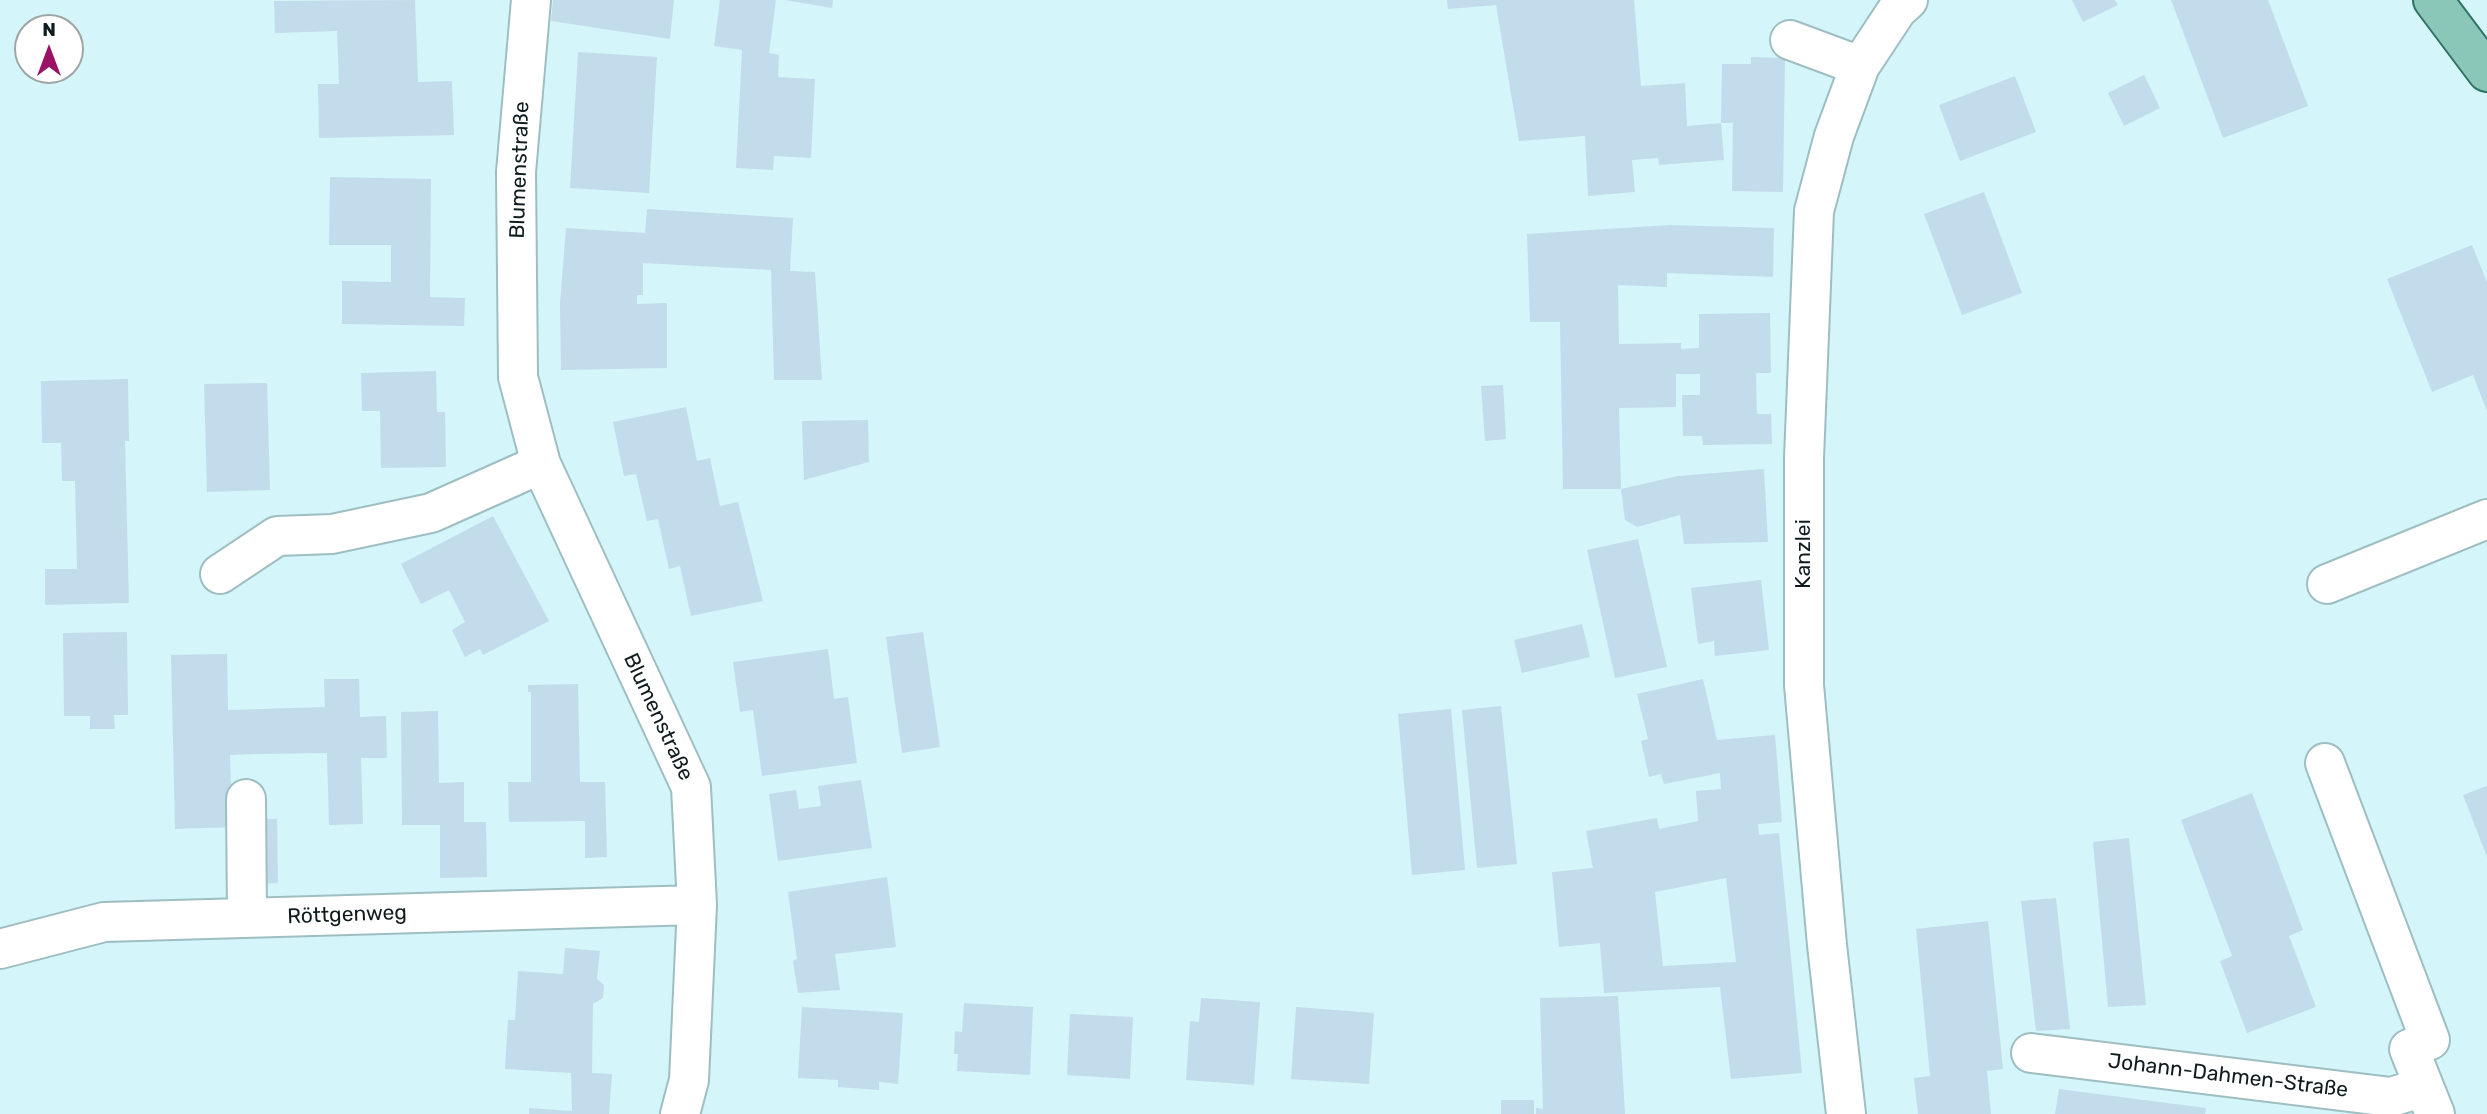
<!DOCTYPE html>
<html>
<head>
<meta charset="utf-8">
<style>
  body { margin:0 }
  #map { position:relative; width:2487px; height:1114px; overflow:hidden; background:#d4f5f9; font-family:Rubik,sans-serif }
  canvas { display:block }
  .north { position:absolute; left:14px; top:14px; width:70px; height:70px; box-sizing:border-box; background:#fff; border:2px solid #9fa4a5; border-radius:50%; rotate:0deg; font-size:19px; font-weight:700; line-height:28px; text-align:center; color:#0f1b1d }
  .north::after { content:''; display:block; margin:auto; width:24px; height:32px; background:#991265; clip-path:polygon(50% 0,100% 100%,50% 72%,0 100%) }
</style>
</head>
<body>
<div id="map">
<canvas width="2487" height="1114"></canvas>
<div class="north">N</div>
</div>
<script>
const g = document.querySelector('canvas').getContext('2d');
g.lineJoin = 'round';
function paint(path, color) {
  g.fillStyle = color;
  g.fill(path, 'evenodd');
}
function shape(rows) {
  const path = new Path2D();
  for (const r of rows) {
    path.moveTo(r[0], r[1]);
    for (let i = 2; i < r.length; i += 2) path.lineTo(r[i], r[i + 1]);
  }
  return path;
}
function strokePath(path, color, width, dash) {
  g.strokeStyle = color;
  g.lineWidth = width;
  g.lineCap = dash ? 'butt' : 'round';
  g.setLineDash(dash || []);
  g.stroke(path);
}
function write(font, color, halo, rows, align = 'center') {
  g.font = font + ' Rubik,sans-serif';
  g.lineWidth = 5;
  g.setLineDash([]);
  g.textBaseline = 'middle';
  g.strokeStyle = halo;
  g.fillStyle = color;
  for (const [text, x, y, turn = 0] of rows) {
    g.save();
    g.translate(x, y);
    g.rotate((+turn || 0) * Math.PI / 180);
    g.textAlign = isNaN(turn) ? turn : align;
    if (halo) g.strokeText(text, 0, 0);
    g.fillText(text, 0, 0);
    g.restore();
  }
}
paint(shape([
  [415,0,418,82,452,81,454,135,319,138,318,84,339,84,337,31,275,33,274,1],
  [553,0,674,0,670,39,551,21],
  [720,0,776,0,769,53,779,55,778,77,815,79,811,158,774,156,773,170,736,168,742,50,714,46],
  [785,0,833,0,832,8],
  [1447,0,1634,0,1641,86,1685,83,1687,126,1721,123,1724,160,1659,165,1658,158,1632,160,1635,192,1588,196,1585,136,1519,141,1496,5,1448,9],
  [2072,0,2115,0,2118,5,2083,22],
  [2171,0,2268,0,2308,106,2223,138],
  [578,52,657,57,649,193,570,188],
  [1751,57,1785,58,1783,192,1732,191,1733,123,1721,123,1722,64,1751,64],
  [2144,75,2160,108,2124,126,2108,93],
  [2015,76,2036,132,1960,161,1939,105],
  [330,177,431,179,430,297,465,298,464,326,342,324,342,281,391,282,391,245,329,245],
  [1984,192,2022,293,1962,315,1924,214],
  [647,209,793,218,790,271,815,272,822,380,774,380,771,270,643,263,643,295,637,295,637,304,667,303,667,368,561,370,560,304,566,228,645,233],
  [1670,225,1774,228,1773,277,1667,273,1667,287,1618,285,1619,344,1681,343,1681,349,1699,348,1699,314,1770,313,1771,373,1756,373,1757,414,1771,414,1772,444,1703,445,1702,436,1683,436,1682,395,1700,395,1700,374,1676,374,1676,407,1619,408,1621,489,1563,489,1560,322,1530,322,1527,234],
  [2472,245,2487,282,2487,411,2473,375,2432,392,2387,279],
  [436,371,437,412,445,412,446,467,381,468,380,411,362,411,361,373],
  [128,379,129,441,125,441,129,603,45,605,45,569,77,569,75,481,62,481,61,443,42,443,41,381],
  [267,383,270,490,207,492,204,384],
  [1503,385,1506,439,1485,441,1481,386],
  [686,407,697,461,710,458,720,506,738,502,763,601,691,616,680,566,669,569,658,519,647,521,636,474,624,476,613,422],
  [868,420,869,462,804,480,802,421],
  [1764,469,1768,542,1684,544,1680,515,1637,527,1625,520,1621,489,1678,476],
  [493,516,549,621,483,655,480,649,465,657,452,630,465,622,449,590,421,604,401,564],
  [1638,539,1667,667,1615,678,1587,550],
  [1761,580,1769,650,1715,656,1714,641,1698,644,1691,588],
  [1582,624,1590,657,1522,673,1514,640],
  [127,632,128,715,114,715,115,729,90,729,90,716,64,716,63,633],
  [923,632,940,747,902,753,886,637],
  [828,649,834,699,848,697,857,763,762,776,753,710,740,712,733,662],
  [227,654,228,710,325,707,324,679,359,679,360,717,386,716,387,758,361,758,363,824,329,825,327,753,255,754,230,755,232,827,175,829,171,655],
  [1703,679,1717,740,1775,735,1782,822,1758,824,1759,835,1779,833,1802,1073,1731,1079,1720,987,1604,993,1600,943,1559,947,1552,872,1593,868,1586,831,1657,818,1659,829,1698,821,1696,791,1721,789,1720,773,1664,784,1661,774,1649,777,1641,741,1648,739,1637,694],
  [1726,878,1736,962,1663,966,1655,892],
  [578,684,580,782,605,782,607,857,585,858,585,821,509,822,508,782,531,782,531,692,528,692,528,685],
  [1501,706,1517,864,1477,868,1462,710],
  [1451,709,1465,870,1412,875,1398,714],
  [438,711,439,783,464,782,464,822,486,822,487,877,440,878,440,825,402,825,401,712],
  [861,780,872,848,778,861,769,794,796,790,799,809,821,806,818,786],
  [2487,786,2487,857,2463,795],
  [2252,793,2303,930,2289,936,2316,1007,2247,1033,2220,961,2232,956,2181,820],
  [256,819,277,819,278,883,257,884],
  [2129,838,2146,1005,2108,1007,2093,842],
  [887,877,896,947,835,954,840,990,798,993,793,961,797,959,788,892],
  [2056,898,2070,1029,2036,1031,2021,901],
  [1988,921,2003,1069,1987,1071,1991,1114,1918,1114,1914,1078,1930,1076,1916,929],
  [565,948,600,951,597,979,604,985,603,998,593,1004,592,1073,612,1074,609,1114,529,1114,529,1108,572,1111,571,1073,505,1069,508,1020,515,1020,518,971,563,974],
  [1618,996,1625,1114,1536,1114,1536,1108,1543,1109,1540,998],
  [1201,998,1260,1002,1254,1085,1186,1080,1190,1021,1199,1022],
  [964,1003,1033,1007,1030,1075,957,1071,958,1054,954,1054,955,1031,962,1032],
  [802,1007,903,1013,898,1084,879,1082,879,1090,838,1087,838,1080,798,1078],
  [1296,1007,1374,1013,1369,1084,1291,1079],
  [1070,1014,1133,1017,1130,1079,1067,1075],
  [2059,1089,2206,1108,2205,1114,2055,1114],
  [1501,1100,1534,1100,1534,1114,1501,1114]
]), '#c2dceb');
const minor = shape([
  [531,0,516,172,518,377,541,464,691,787,697,905,689,1080,680,1114],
  [1790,40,1860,66],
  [220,574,277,536,332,534,431,513,541,464],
  [2327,584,2487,519],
  [2325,763,2430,1040,2409,1049,2435,1114],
  [246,799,247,918],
  [0,949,104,922,697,905],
  [2031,1053,2391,1097,2424,1087],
  [1846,1114,1827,945,1804,685,1804,458,1814,211,1834,136,1860,66,1897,10,1908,0]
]);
const major = shape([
  [2433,0,2487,72]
]);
strokePath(minor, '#9ebec1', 42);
strokePath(major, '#2e7263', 42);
strokePath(minor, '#fff', 38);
strokePath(major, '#8bc7b8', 38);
write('21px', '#0f1b1d', '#fff', [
  ["Blumenstraße",520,170,-88],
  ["Kanzlei",1804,554,-90],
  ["Blumenstraße",658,717,65],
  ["Röttgenweg",347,915,-2],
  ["Johann-Dahmen-Straße",2228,1076,7]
]);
</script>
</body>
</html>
